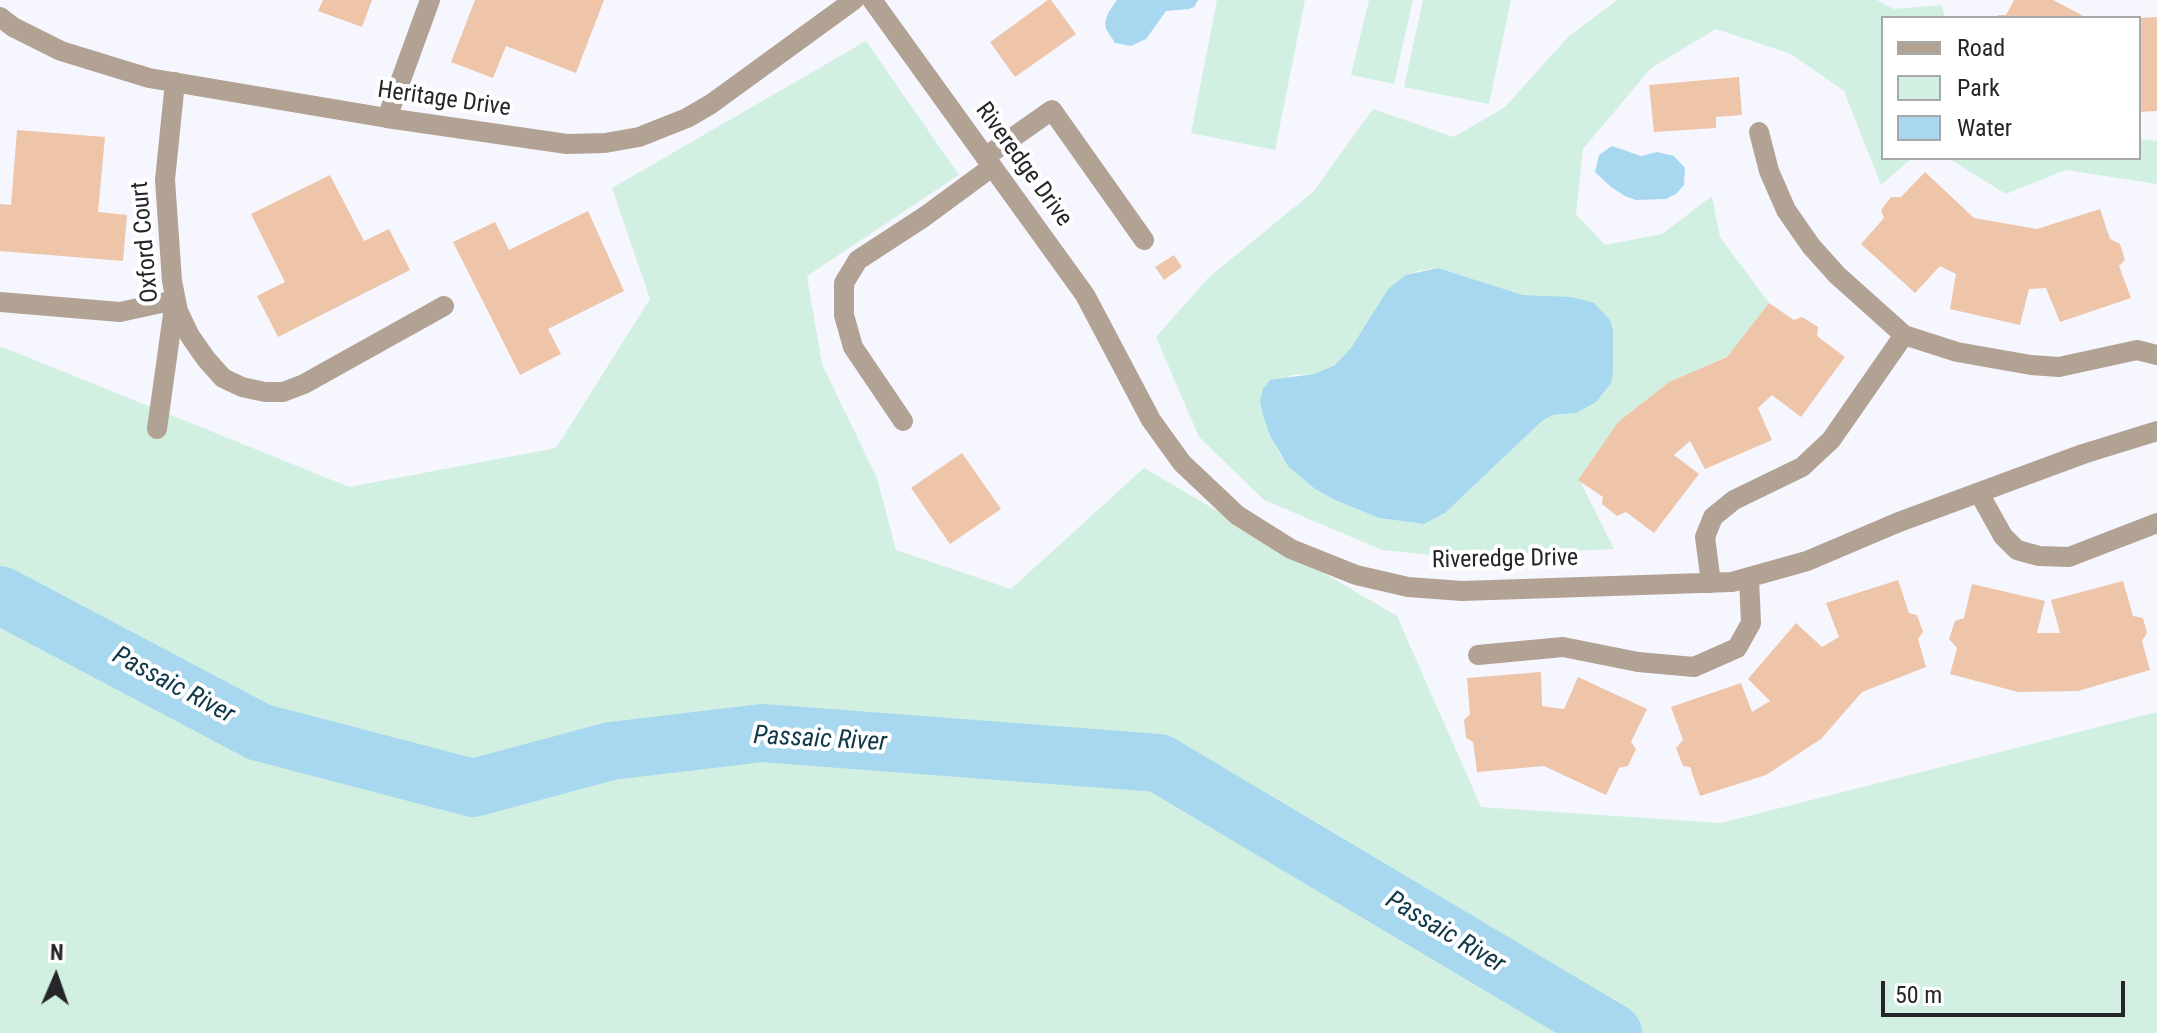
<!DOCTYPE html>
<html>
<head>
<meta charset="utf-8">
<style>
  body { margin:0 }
  #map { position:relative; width:2157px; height:1033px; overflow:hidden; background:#f6f6ff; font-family:"Roboto Condensed",sans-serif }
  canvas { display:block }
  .legend { position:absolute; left:1881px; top:16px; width:260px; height:144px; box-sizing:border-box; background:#fff; border:2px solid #a8a8aa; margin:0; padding:10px 14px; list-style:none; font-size:24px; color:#26262a }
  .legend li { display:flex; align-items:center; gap:16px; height:40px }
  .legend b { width:40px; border:2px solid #a8a8aa }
  .north { position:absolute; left:16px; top:937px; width:80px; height:80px; -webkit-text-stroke:6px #fff; paint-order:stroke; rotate:2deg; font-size:22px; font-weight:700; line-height:32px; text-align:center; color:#26262a }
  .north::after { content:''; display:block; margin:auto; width:28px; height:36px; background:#26262a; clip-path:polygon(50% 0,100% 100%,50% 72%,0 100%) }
  .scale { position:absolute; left:1881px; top:981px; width:244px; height:36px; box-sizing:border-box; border:4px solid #26262a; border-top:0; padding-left:10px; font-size:24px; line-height:28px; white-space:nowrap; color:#26262a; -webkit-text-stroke:6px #fff; paint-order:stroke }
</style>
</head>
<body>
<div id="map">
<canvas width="2157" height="1033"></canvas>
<ul class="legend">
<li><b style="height:10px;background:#b2a294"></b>Road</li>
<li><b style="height:22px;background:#d2f0e1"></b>Park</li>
<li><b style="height:22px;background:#a7d8ef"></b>Water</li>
</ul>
<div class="north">N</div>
<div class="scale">50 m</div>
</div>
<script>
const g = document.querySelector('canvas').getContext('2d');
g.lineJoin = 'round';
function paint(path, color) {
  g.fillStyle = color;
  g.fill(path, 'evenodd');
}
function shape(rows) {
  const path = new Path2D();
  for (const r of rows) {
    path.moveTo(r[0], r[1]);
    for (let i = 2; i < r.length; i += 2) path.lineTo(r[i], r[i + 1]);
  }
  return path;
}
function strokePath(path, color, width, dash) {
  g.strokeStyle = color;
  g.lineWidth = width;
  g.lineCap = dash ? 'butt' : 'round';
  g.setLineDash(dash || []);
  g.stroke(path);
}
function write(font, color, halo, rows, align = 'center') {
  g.font = font + ' "Roboto Condensed",sans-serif';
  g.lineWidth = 8;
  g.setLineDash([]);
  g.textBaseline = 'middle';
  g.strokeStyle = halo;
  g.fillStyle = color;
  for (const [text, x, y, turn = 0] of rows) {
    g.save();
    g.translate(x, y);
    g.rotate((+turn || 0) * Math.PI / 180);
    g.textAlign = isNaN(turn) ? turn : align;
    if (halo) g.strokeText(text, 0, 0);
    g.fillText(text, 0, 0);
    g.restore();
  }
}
paint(shape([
  [1217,0,1305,0,1275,150,1191,133],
  [1369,0,1413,0,1394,84,1351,75],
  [1423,0,1511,0,1489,104,1404,87],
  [1617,0,1877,0,1894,9,1942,5,1945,18,1883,18,1883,158,1912,158,1881,185,1844,91,1791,54,1716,29,1651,68,1583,149,1576,214,1605,245,1662,234,1712,196,1720,237,1769,303,1727,357,1669,382,1618,422,1579,479,1614,549,1454,557,1382,550,1264,500,1199,437,1156,337,1208,278,1313,192,1373,109,1454,137,1505,107,1569,36],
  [1438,268,1523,295,1550,296,1564,415,1553,415,1542,421,1445,513,1424,524,1379,518,1335,500,1315,489,1281,456,1270,436,1260,402,1291,375,1314,374,1335,365,1351,348,1388,289,1417,271],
  [866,41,959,175,807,276,822,364,877,478,896,550,1011,589,1144,468,1397,616,1481,807,1721,823,2157,712,2157,1033,0,1033,0,346,349,487,556,448,650,299,612,188],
  [2139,139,2157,141,2157,184,2066,170,2006,194,1948,158,2139,158]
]), '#d2f0e1');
paint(shape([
  [1117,0,1198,0,1194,7,1189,9,1166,11,1146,39,1131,46,1115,43,1106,29,1105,23,1108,13],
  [1612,146,1641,156,1657,152,1674,156,1685,168,1684,185,1676,194,1666,199,1636,200,1625,196,1611,187,1595,172,1599,155],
  [1438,268,1523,295,1571,297,1594,303,1610,320,1613,330,1613,372,1611,383,1596,402,1576,413,1553,415,1542,421,1445,513,1424,524,1379,518,1335,500,1315,489,1288,466,1270,436,1263,415,1260,402,1263,389,1270,380,1314,374,1335,365,1351,348,1388,289,1406,275]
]), '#a7d8ef');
strokePath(shape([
  [0,595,259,732,473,788,611,751,762,733,1159,763,1613,1033]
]), '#a7d8ef', 58);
paint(shape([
  [323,0,372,0,362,27,318,11],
  [475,0,604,0,576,73,506,46,493,78,451,62],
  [1048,0,1051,0,1076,34,1015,77,990,42],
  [2014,0,2053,0,2087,18,1997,18,1998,15,2006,15],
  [2157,17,2157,111,2139,112,2139,18],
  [1739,77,1742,115,1716,117,1716,128,1654,132,1649,85],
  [17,130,105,137,98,212,127,215,123,261,0,251,0,204,11,205],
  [1925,172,1974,218,2037,229,2100,209,2110,239,2120,244,2125,260,2119,266,2131,298,2060,322,2046,288,2029,289,2020,325,1950,309,1956,274,1940,266,1915,293,1861,244,1884,218,1881,210,1891,197,1901,197],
  [330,175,364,241,389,229,410,270,278,337,257,296,285,282,251,214],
  [588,211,624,291,548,329,561,354,520,375,453,242,495,222,509,250],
  [1174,255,1182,267,1164,280,1155,267],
  [1769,303,1794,320,1802,317,1818,327,1817,336,1845,357,1801,417,1772,395,1758,408,1772,440,1705,469,1690,441,1674,455,1699,474,1654,533,1626,512,1617,516,1602,504,1603,497,1578,480,1618,422,1669,382,1727,357],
  [962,453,1001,509,950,544,911,488],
  [1898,580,1909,613,1917,615,1923,632,1918,639,1926,667,1862,692,1821,739,1766,775,1700,796,1690,767,1683,766,1676,748,1683,740,1671,707,1741,683,1752,712,1770,701,1748,679,1796,623,1822,647,1839,637,1826,603],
  [2123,581,2133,616,2143,618,2147,633,2142,641,2150,670,2078,691,2018,692,1950,674,1957,648,1949,639,1955,621,1964,618,1972,584,2045,601,2037,633,2060,633,2051,600],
  [1541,672,1542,706,1564,709,1578,677,1647,709,1631,742,1636,749,1628,766,1619,768,1606,795,1544,766,1477,772,1473,742,1466,738,1464,720,1470,714,1467,678]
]), '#eec5a9');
strokePath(shape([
  [872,0,1085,295,1151,420,1182,463,1237,515,1291,549,1356,575,1408,587,1462,591,1732,582,1807,561,1899,522,2083,454,2157,431],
  [0,17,13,27,61,51,149,78,387,118,567,144,605,143,639,137,687,118,711,104,854,0],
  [175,82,165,180,172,281,178,311,190,336,206,359,223,378,242,387,265,392,283,392,304,384,444,306],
  [387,118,430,0],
  [1759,132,1769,171,1786,210,1811,246,1837,275,1904,335,1957,352,2031,365,2059,367,2137,350,2157,355],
  [985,157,1052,110,1144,240],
  [0,302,120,312,175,300,157,429],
  [903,421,853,347,844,315,844,283,858,260,924,217,992,167],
  [1979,493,2003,536,2017,550,2039,556,2069,557,2157,523],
  [1711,583,1705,537,1713,517,1734,500,1802,467,1831,440,1904,335],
  [1478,655,1563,647,1638,662,1694,667,1737,648,1751,623,1749,578]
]), '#b2a294', 20);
write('24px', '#26262a', '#fff', [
  ["Heritage Drive",444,100,8],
  ["Riveredge Drive",1023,165,54],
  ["Oxford Court",146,242,-95],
  ["Riveredge Drive",1505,560,-1]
]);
write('italic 26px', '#10394a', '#fff', [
  ["Passaic River",173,686,28],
  ["Passaic River",820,740,3],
  ["Passaic River",1445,933,31]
]);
</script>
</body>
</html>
